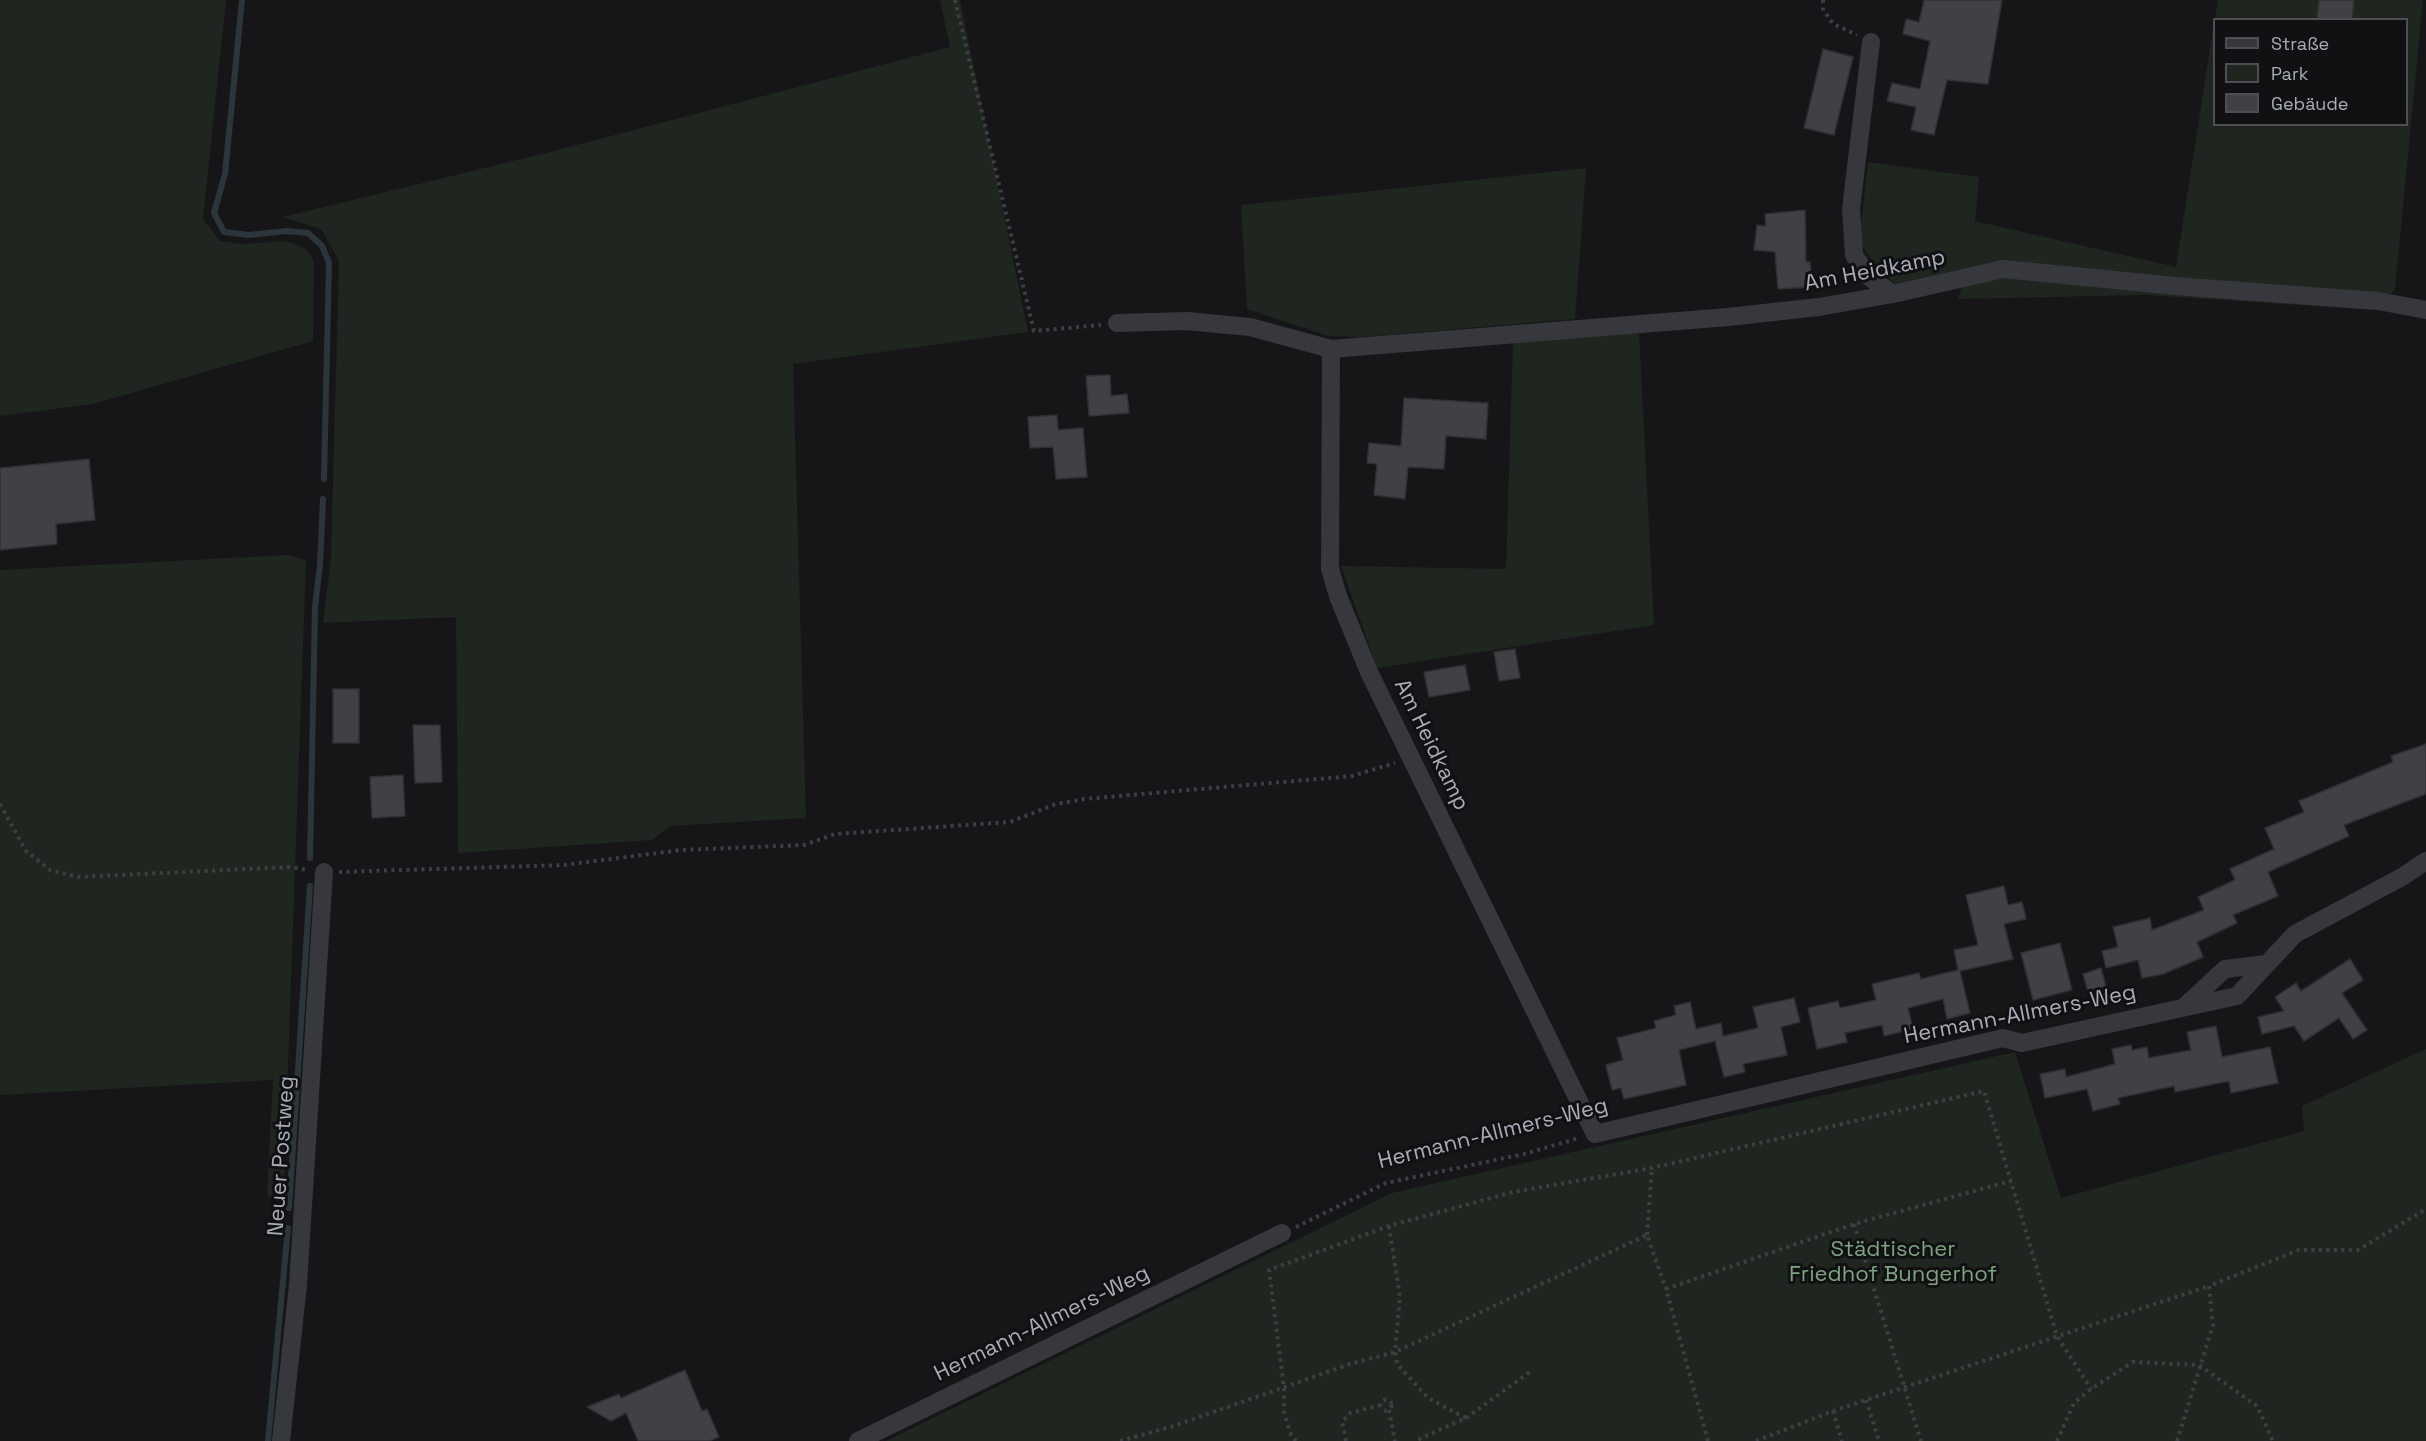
<!DOCTYPE html>
<html>
<head>
<meta charset="utf-8">
<style>
  body { margin:0 }
  #map { position:relative; width:2426px; height:1441px; overflow:hidden; background:#161618; font-family:"Space Grotesk",sans-serif }
  canvas { display:block }
  .legend { position:absolute; left:2213px; top:18px; width:195px; height:108px; box-sizing:border-box; background:#111113; border:2px solid #4d4f55; margin:0; padding:8px 10px; list-style:none; font-size:18px; color:#a8adb8 }
  .legend li { display:flex; align-items:center; gap:12px; height:30px }
  .legend b { width:30px; border:2px solid #4d4f55 }
</style>
</head>
<body>
<div id="map">
<canvas width="2426" height="1441"></canvas>
<ul class="legend">
<li><b style="height:8px;background:#37383d"></b>Straße</li>
<li><b style="height:16px;background:#1e261f"></b>Park</li>
<li><b style="height:16px;background:#404145"></b>Gebäude</li>
</ul>
</div>
<script>
const g = document.querySelector('canvas').getContext('2d');
g.lineJoin = 'round';
function paint(path, color) {
  g.fillStyle = color;
  g.fill(path, 'evenodd');
}
function shape(rows) {
  const path = new Path2D();
  for (const r of rows) {
    if (r.length === 3) {
      path.moveTo(r[0] + r[2], r[1]);
      path.arc(r[0], r[1], r[2], 0, 2 * Math.PI);
      continue;
    }
    path.moveTo(r[0], r[1]);
    for (let i = 2; i < r.length; i += 2) path.lineTo(r[i], r[i + 1]);
  }
  return path;
}
function strokePath(path, color, width, dash) {
  g.strokeStyle = color;
  g.lineWidth = width;
  g.lineCap = dash ? 'butt' : 'round';
  g.setLineDash(dash || []);
  g.stroke(path);
}
function write(font, color, halo, rows, align = 'center') {
  g.font = font + ' "Space Grotesk",sans-serif';
  g.lineWidth = 6;
  g.setLineDash([]);
  g.textBaseline = 'middle';
  g.strokeStyle = halo;
  g.fillStyle = color;
  for (const [text, x, y, turn = 0] of rows) {
    g.save();
    g.translate(x, y);
    g.rotate((+turn || 0) * Math.PI / 180);
    g.textAlign = isNaN(turn) ? turn : align;
    if (halo) g.strokeText(text, 0, 0);
    g.fillText(text, 0, 0);
    g.restore();
  }
}
paint(shape([
  [0,0,226,0,203,219,220,241,242,244,286,241,305,248,314,261,313,341,93,404,0,416],
  [940,0,960,0,1028,332,793,364,806,818,670,826,652,840,458,853,456,617,323,623,331,558,339,261,321,229,283,217,550,152,950,47],
  [2218,0,2423,0,2395,289,2376,310,2146,295,1958,299,1966,272,1899,286,1883,274,1859,242,1868,162,1979,177,1975,221,2176,267,2214,23,2214,124,2406,124,2406,20,2215,19],
  [1586,168,1575,319,1362,337,1328,336,1247,309,1241,205],
  [1639,332,1654,625,1377,668,1341,566,1506,569,1513,341],
  [287,555,306,560,283,1206,267,1195,273,1080,0,1095,0,570],
  [2426,1049,2426,1441,886,1441,1392,1193,2015,1052,2061,1198,2304,1131,2302,1106]
]), '#1e261f');
strokePath(shape([
  [242,0,225,174,214,213,224,232,249,235,287,231,308,233,322,246,329,263,324,479],
  [310,858,315,607,320,565,323,499],
  [289,1208,310,886],
  [268,1441,288,1228]
]), '#2c353c', 6);
const building = shape([
  [1924,0,2002,0,1988,84,1947,80,1934,135,1911,130,1916,107,1887,101,1892,83,1920,89,1930,41,1903,34,1906,19,1919,22,1924,0],
  [2319,0,2354,0,2352,20,2317,20,2319,0],
  [1823,49,1853,57,1834,135,1804,128,1823,49],
  [1805,210,1806,262,1810,262,1812,287,1778,289,1775,252,1754,250,1757,225,1766,226,1765,214,1805,210],
  [1110,375,1111,396,1127,394,1129,413,1089,416,1086,376,1110,375],
  [1404,398,1488,403,1486,439,1446,436,1444,469,1408,467,1405,499,1374,495,1377,464,1367,463,1369,443,1401,446,1404,398],
  [1057,415,1058,430,1083,428,1087,477,1056,479,1053,447,1030,448,1028,417,1057,415],
  [89,459,95,520,56,524,57,544,0,550,0,468,89,459],
  [1515,649,1520,678,1499,681,1494,652,1515,649],
  [1465,665,1470,690,1429,697,1424,672,1465,665],
  [333,689,359,689,359,743,333,743,333,689],
  [413,725,440,725,442,782,415,783,413,725],
  [2426,744,2426,794,2344,825,2349,836,2268,872,2278,896,2233,915,2237,923,2197,942,2203,957,2163,974,2142,978,2138,960,2106,968,2102,951,2118,947,2113,927,2150,918,2152,930,2204,910,2198,897,2235,880,2230,869,2274,849,2265,828,2304,812,2299,801,2393,762,2391,756,2426,744],
  [403,775,405,816,372,818,370,777,403,775],
  [2004,886,2008,905,2022,902,2026,919,2004,924,2013,959,1960,971,1970,1013,1947,1019,1943,999,1908,1008,1913,1029,1884,1036,1882,1025,1845,1033,1847,1042,1817,1049,1808,1008,1838,1001,1840,1008,1876,1000,1872,984,1919,973,1921,979,1958,970,1954,950,1978,945,1966,895,2004,886],
  [2060,943,2072,990,2033,1000,2021,953,2060,943],
  [2350,959,2363,980,2342,993,2367,1030,2353,1039,2339,1018,2304,1041,2294,1026,2262,1034,2258,1017,2284,1011,2275,997,2296,983,2301,991,2350,959],
  [2101,968,2107,990,2089,995,2083,974,2101,968],
  [1794,998,1800,1022,1781,1027,1787,1055,1743,1064,1745,1072,1724,1077,1715,1041,1679,1050,1686,1085,1624,1099,1621,1088,1612,1090,1606,1065,1623,1060,1617,1038,1656,1028,1654,1021,1676,1015,1674,1006,1690,1002,1696,1029,1721,1023,1723,1036,1758,1028,1753,1007,1794,998],
  [2216,1026,2222,1057,2270,1047,2278,1083,2231,1093,2229,1081,2175,1092,2174,1086,2118,1098,2120,1104,2093,1111,2087,1089,2045,1098,2040,1074,2065,1069,2066,1077,2115,1064,2112,1049,2131,1045,2132,1050,2147,1047,2149,1058,2191,1050,2187,1032,2216,1026],
  [685,1370,702,1411,707,1409,719,1437,709,1441,638,1441,626,1413,611,1421,587,1407,619,1394,621,1398,685,1370]
]);
paint(building, '#404145');
strokePath(building, '#303034', 1.5);
strokePath(shape([
  [955,0,1034,331,1101,325],
  [1823,0,1823,9,1833,24,1857,35],
  [0,804,26,851,50,870,78,877,290,867,308,870],
  [339,872,564,865,681,850,804,845,835,834,1010,822,1056,804,1084,799,1352,776,1395,763],
  [1854,1224,1921,1441],
  [1389,1226,1400,1297,1395,1352,1397,1364,1428,1398,1466,1418,1415,1441],
  [1296,1227,1386,1183,1524,1154,1579,1138],
  [1647,1235,1652,1168],
  [1386,1405,5.5],
  [1866,1400,1879,1441],
  [1389,1410,1395,1441],
  [1833,1411,1842,1441],
  [1466,1418,1530,1372],
  [1120,1441,1174,1426,1350,1364,1395,1352,1647,1235,1666,1289],
  [1296,1441,1291,1435,1284,1412,1284,1388,1269,1270,1389,1226,1513,1192,1652,1168,1984,1091,2057,1336,2091,1389],
  [1346,1441,1342,1422,1350,1413,1381,1405],
  [1708,1441,1666,1289,1854,1224,2011,1181],
  [1756,1441,1833,1411,2209,1286],
  [2057,1441,2074,1403,2091,1389,2133,1362,2199,1365,2257,1406,2273,1441],
  [2177,1441,2213,1325,2209,1286,2299,1250,2358,1250,2426,1209]
]), '#3d3f44', 4, [3, 4.5]);
strokePath(shape([
  [1871,42,1851,209,1854,255,1869,277,1893,294],
  [2426,310,2378,301,2175,286,2003,269,1893,294,1819,307,1728,317,1331,349,1330,569,1338,596,1369,672,1595,1134,2003,1038,2022,1043,2237,996,2295,934,2402,877,2426,861],
  [1117,323,1187,321,1250,327,1331,349],
  [2184,1007,2225,969,2266,964],
  [281,1441,298,1285,324,872],
  [858,1441,1282,1233]
]), '#37383d', 18);
write('22px', '#a8adb8', '#111113', [
  ["Am Heidkamp",1875,271,-11],
  ["Am Heidkamp",1431,745,64],
  ["Hermann-Allmers-Weg",2020,1015,-11],
  ["Hermann-Allmers-Weg",1493,1134,-14],
  ["Neuer Postweg",282,1156,-86],
  ["Hermann-Allmers-Weg",1042,1324,-26]
]);
write('22px', '#7fa381', '#111113', [
  ["Städtischer",1893,1250],
  ["Friedhof Bungerhof",1893,1275]
]);
</script>
</body>
</html>
